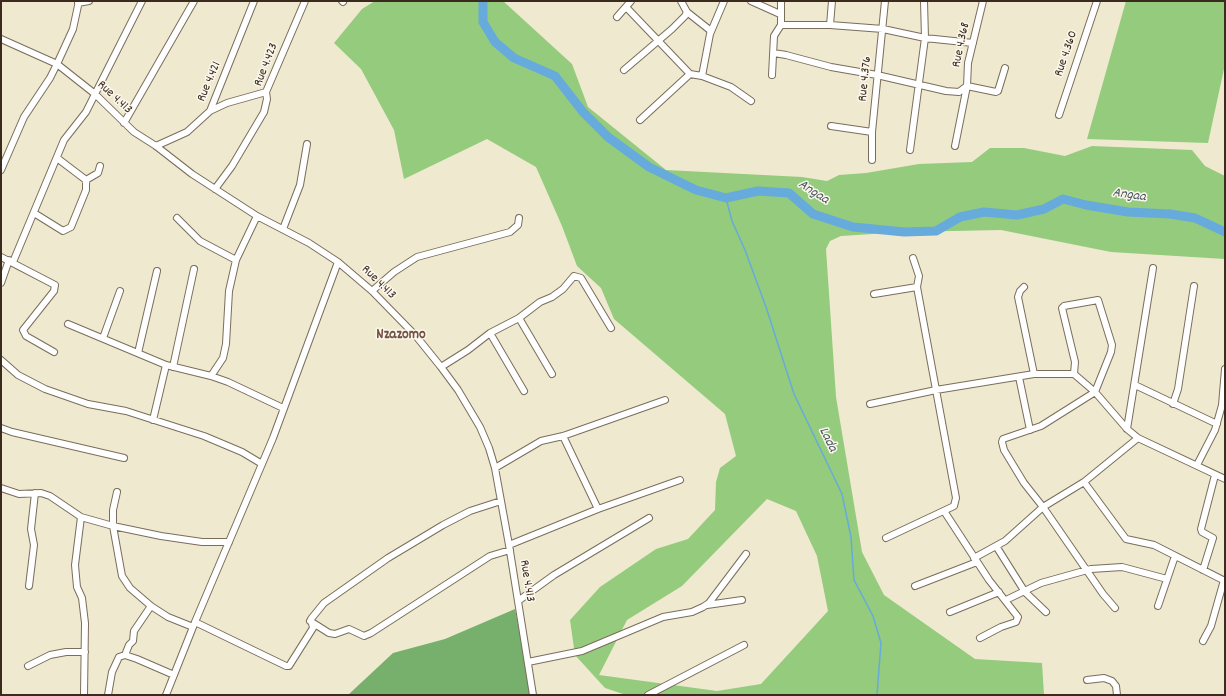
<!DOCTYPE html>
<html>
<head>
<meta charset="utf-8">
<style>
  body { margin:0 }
  #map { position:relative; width:1226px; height:696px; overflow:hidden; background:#efe9cf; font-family:Dekko,sans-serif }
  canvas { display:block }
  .frame { position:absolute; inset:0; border:2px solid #3b2a1e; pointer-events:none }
</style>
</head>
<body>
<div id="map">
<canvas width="1226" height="696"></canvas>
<div class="frame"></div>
</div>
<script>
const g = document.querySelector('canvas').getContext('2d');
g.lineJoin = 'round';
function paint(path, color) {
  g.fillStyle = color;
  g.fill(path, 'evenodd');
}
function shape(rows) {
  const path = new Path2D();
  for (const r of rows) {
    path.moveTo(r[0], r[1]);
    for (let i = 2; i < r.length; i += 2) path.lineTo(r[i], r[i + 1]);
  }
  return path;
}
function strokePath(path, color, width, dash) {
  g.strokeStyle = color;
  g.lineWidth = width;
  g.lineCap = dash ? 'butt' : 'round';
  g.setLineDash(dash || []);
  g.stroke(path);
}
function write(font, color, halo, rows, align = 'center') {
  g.font = font + ' Dekko,sans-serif';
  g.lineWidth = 3;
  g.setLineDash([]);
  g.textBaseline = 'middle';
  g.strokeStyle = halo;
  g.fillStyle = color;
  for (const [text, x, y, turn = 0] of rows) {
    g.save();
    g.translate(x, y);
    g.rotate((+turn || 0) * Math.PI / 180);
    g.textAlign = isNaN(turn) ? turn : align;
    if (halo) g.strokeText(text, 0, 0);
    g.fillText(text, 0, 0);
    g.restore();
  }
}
paint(shape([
  [375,1,503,1,572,64,588,107,666,170,802,177,827,181,839,175,866,173,919,164,972,162,990,148,1024,148,1065,156,1092,146,1192,150,1205,166,1225,176,1225,259,1111,252,1001,230,904,232,841,236,830,241,826,249,836,397,862,552,884,595,975,659,1042,663,1044,695,626,695,605,688,575,655,570,620,600,587,656,549,688,539,715,510,716,482,720,468,736,456,725,414,614,319,601,288,577,266,562,226,536,167,487,139,404,179,394,130,361,69,334,43,362,9],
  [767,499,796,511,817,556,828,611,761,684,717,691,599,675,627,620,682,586],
  [1126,1,1225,1,1225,64,1208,143,1087,139]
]), '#94cb7d');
paint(shape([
  [515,609,532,695,348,695,393,653,445,639]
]), '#77af6c');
strokePath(shape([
  [726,198,732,221,745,250,766,307,794,394,842,494,851,537,854,580,873,616,881,643,877,695]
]), '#66abdc', 1.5);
strokePath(shape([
  [483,1,483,22,495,42,514,58,555,76,583,112,608,137,649,167,696,190,726,198,758,191,789,193,813,214,853,227,904,232,936,231,960,217,984,212,1017,215,1044,209,1063,199,1086,205,1128,212,1170,214,1195,218,1225,232]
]), '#66abdc', 9);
const minor = shape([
  [342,1,343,2],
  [681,1,687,12,711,31],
  [724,1,710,34,702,76,731,87,751,101],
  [751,1,780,14],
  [983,1,968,63,967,86,996,92,998,91,1005,68],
  [78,3,89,1],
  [626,7,690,74,702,76],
  [617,17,631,1],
  [781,25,830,25,883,29,925,38,973,43],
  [830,25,832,1],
  [1,39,57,64,95,94,134,132,156,146,192,174,257,216,309,243,338,262,372,291,416,336,441,367,458,390,480,427,489,448,495,468,509,545,533,695],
  [774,53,786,55,831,67,877,75,946,91,959,92,967,86],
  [624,70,672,29,685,16,687,12],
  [772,75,774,36,781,25,781,1],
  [210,111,227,103,266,92],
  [1059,115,1097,1],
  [640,120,690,74],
  [124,123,194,1],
  [831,126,872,132],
  [156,146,187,132,210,111,254,1],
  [955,146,967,86],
  [910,150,925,38,924,1],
  [872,160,872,132,885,1],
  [1,170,24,117,50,78,57,64,73,29,79,1],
  [86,180,98,173,100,166],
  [215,189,232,166,264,112,267,99,266,92,305,1],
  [34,213,63,231,71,227,86,190,86,180,57,158],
  [177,218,200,241,236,260],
  [283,229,300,185,307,144],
  [1,257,55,285,54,291,23,330,26,336,54,352],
  [13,262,64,140,86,112,142,1],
  [1,283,9,260],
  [1024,287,1020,291,1018,297,1034,374],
  [372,291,394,272,417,257,510,232,518,225,519,218],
  [874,294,917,287],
  [519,318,552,374],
  [68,324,166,365,211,376,228,382,283,408],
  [490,333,524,391],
  [103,338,120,291],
  [138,353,157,271],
  [1,360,18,375,45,389,88,404,126,411,204,436,242,452,262,464],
  [173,367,194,269],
  [441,367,468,350,490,333,519,318,540,302,552,297,563,289,574,276,581,278,611,328],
  [1074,374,1075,362,1062,308,1064,306,1098,300,1112,345,1111,352,1095,392,1041,426,1003,439,1002,442,1004,450,1024,483,1043,507,1103,594,1115,608],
  [211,376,223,358,226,344,229,291,236,260,257,216],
  [1019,377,1030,430],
  [1135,385,1217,424],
  [870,404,936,390,1034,374,1074,374,1095,392,1127,429,1138,438,1225,479],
  [1173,404,1178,389,1194,286],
  [153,420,166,365],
  [1,428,12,432,124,458],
  [1127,429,1153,268],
  [563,436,598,509],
  [1197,465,1215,430,1222,405,1225,369],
  [495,468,541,441,563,436,665,400],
  [1084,482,1126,539,1154,545,1225,581],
  [1,488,19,494,41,493,50,496,81,517,113,526,161,536,202,542,229,542],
  [117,492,113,510,113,526,122,576,130,588,151,606,168,617,193,627],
  [944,511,989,580,1018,617,1016,622,1001,627,980,638],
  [81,517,75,565,77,587,82,598,85,623,84,695],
  [886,538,954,506,956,498,917,287,919,276,913,258],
  [509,545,598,509,680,480],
  [996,546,1025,592,1046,612],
  [974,558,1005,541,1043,507,1084,482,1138,438],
  [1203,570,1213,538,1202,532,1201,529,1215,475],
  [29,586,34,545,31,529,35,493],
  [915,586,977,562],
  [1006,600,1041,583,1091,569,1122,567,1167,579],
  [518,601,554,575,649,518],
  [707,605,742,600],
  [1158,606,1175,556],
  [950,612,999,592],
  [310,621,329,633,335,634,349,629,364,636,371,633,490,556,510,550],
  [195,622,286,666,289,666,313,628,311,619,324,603,388,558,443,525,470,511,501,501],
  [1203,641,1211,626,1224,580],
  [125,655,129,645,133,641,134,631,151,606],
  [528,662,582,651,663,617,692,612,703,607,709,603,746,554],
  [28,666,50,655,66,652,85,652],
  [1087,680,1104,678,1112,681,1116,686,1117,695],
  [108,695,112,672,119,657,125,655,137,659,174,675],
  [166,695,195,622,273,438,338,262],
  [648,695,744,645]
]);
strokePath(minor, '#7a6d5c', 8);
strokePath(minor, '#fff', 6);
write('13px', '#3b2a1e', '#fbf7ec', [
  ["Rue 4.368",962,45,-78],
  ["Rue 4.360",1067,54,-71],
  ["Rue 4.423",267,65,-69],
  ["Rue 4.376",866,79,-84],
  ["Rue 4.421",210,82,-67],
  ["Rue 4.413",114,98,43],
  ["Rue 4.413",378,283,44],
  ["Rue 4.413",526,581,81]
]);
write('italic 14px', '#4a5760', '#fbf7ec', [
  ["Angaa",813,193,33],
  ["Angaa",1129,196,8],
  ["Lada",827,440,64]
]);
write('bold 15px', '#735342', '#fbf7ec', [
  ["Nzazomo",401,336]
]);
</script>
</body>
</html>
